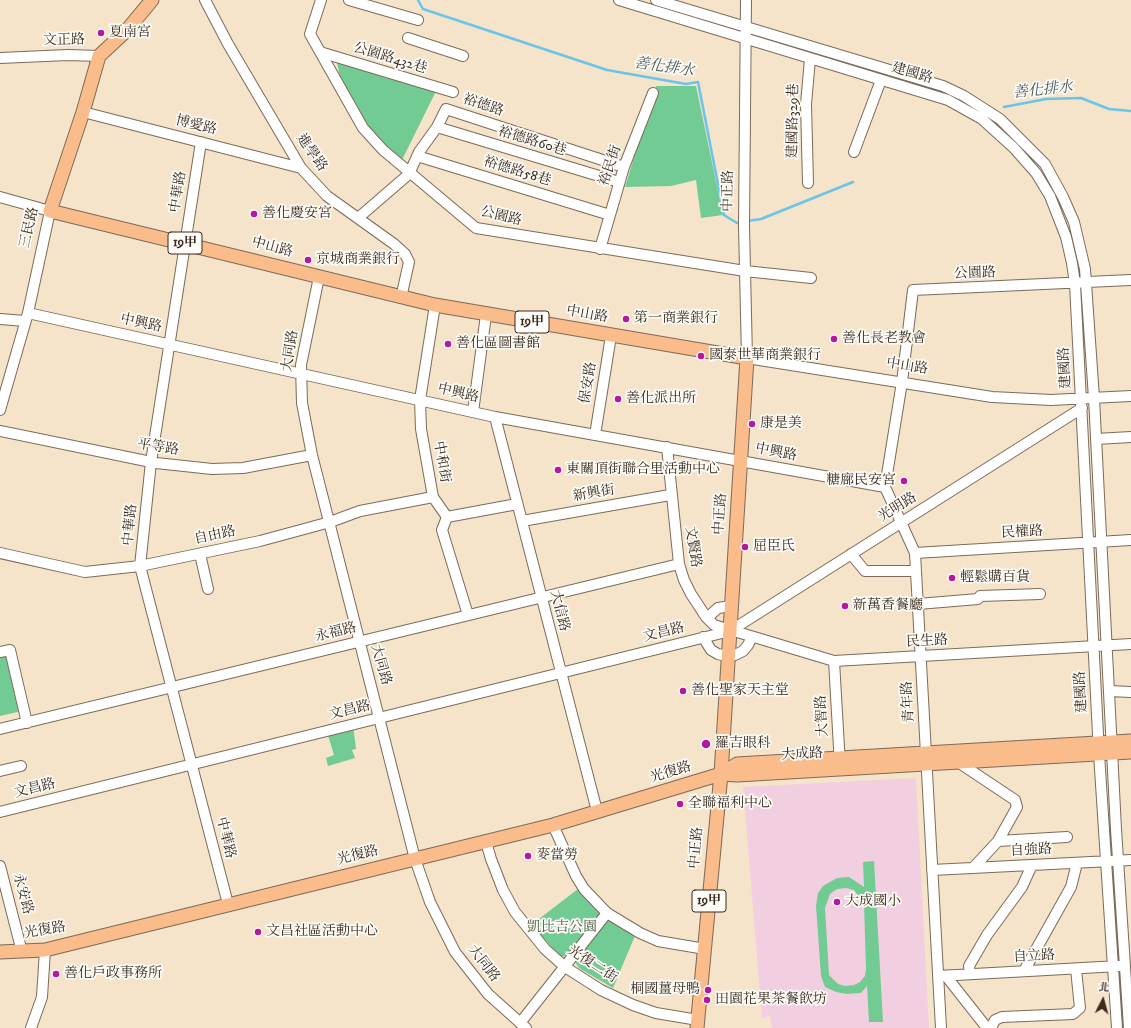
<!DOCTYPE html>
<html>
<head>
<meta charset="utf-8">
<style>
  body { margin:0 }
  #map { position:relative; width:1131px; height:1028px; overflow:hidden; background:#f5e3ca; font-family:"IM FELL DW Pica","Noto Serif TC",serif }
  canvas { display:block }
  .north { position:absolute; left:1083px; top:980px; width:40px; height:40px; -webkit-text-stroke:3px #fdfcf7; paint-order:stroke; rotate:6deg; font-size:11px; font-weight:700; line-height:16px; text-align:center; color:#3b2a1e }
  .north::after { content:''; display:block; margin:auto; width:14px; height:18px; background:#3b2a1e; clip-path:polygon(50% 0,100% 100%,50% 72%,0 100%) }
</style>
</head>
<body>
<div id="map">
<canvas width="1131" height="1028"></canvas>
<div class="north">北</div>
</div>
<script>
const g = document.querySelector('canvas').getContext('2d');
g.lineJoin = 'round';
function paint(path, color) {
  g.fillStyle = color;
  g.fill(path, 'evenodd');
}
function shape(rows) {
  const path = new Path2D();
  for (const r of rows) {
    path.moveTo(r[0], r[1]);
    for (let i = 2; i < r.length; i += 2) path.lineTo(r[i], r[i + 1]);
  }
  return path;
}
function strokePath(path, color, width, dash) {
  g.strokeStyle = color;
  g.lineWidth = width;
  g.lineCap = dash ? 'butt' : 'round';
  g.setLineDash(dash || []);
  g.stroke(path);
}
function write(font, color, halo, rows, align = 'center') {
  g.font = font + ' "IM FELL DW Pica","Noto Serif TC",serif';
  g.lineWidth = 3.5;
  g.setLineDash([]);
  g.textBaseline = 'middle';
  g.strokeStyle = halo;
  g.fillStyle = color;
  for (const [text, x, y, turn = 0] of rows) {
    g.save();
    g.translate(x, y);
    g.rotate((+turn || 0) * Math.PI / 180);
    g.textAlign = isNaN(turn) ? turn : align;
    if (halo) g.strokeText(text, 0, 0);
    g.fillText(text, 0, 0);
    g.restore();
  }
}
paint(shape([
  [916,778,929,1028,772,1028,770,1016,762,1018,743,787]
]), '#f2cfe0');
paint(shape([
  [337,62,439,85,402,160,388,151,371,133,341,83],
  [656,86,696,86,723,215,701,218,696,180,671,186,625,187],
  [9,653,22,711,0,716,0,656],
  [353,725,356,749,352,750,355,758,328,766,326,758,334,755,327,732],
  [874,861,883,1022,869,1022,867,986,861,993,847,994,836,992,825,987,821,976,816,906,818,893,823,886,837,878,849,877,864,887,863,862],
  [846,888,854,890,864,904,866,969,865,976,860,982,854,985,845,986,838,984,829,975,825,908,830,894,837,889],
  [578,889,598,909,600,915,568,955,561,957,531,925],
  [608,918,637,931,613,988,579,968,575,962]
]), '#72cb92');
strokePath(shape([
  [418,0,423,9,607,70,686,84,698,82,724,215,737,223,742,222],
  [1004,107,1046,99,1081,98,1109,109,1131,111],
  [747,221,761,219,853,182]
]), '#69c4e7', 2.5);
const minor = shape([
  [205,0,228,44,301,168,327,196,394,244,405,254,409,262,401,298],
  [321,0,310,34,363,128,383,150,476,228,745,271,811,278],
  [349,0,418,20],
  [619,0,948,100,982,119,1014,148,1036,173,1050,196,1066,237,1072,263,1075,284,1099,754,1117,1028],
  [656,0,943,86,964,96,1000,119,1045,164,1063,197,1074,222,1085,269,1094,398,1116,829,1129,1028],
  [746,0,744,226,747,358,992,397,1051,400,1131,396],
  [408,38,463,56],
  [320,52,453,92],
  [0,58,68,55,99,56],
  [83,112,301,168],
  [437,127,619,182],
  [201,142,151,462,140,566,228,904],
  [854,152,881,80],
  [417,156,610,215],
  [808,183,806,104,810,59],
  [0,197,50,211,28,313,0,410],
  [358,218,409,174,419,152,437,127,446,109,624,167],
  [600,249,624,167,653,93],
  [319,277,301,365,302,403,312,455,415,859,430,902,455,952,488,994,526,1028],
  [435,305,420,400,421,429,433,497,447,517,442,530,468,615],
  [28,313,495,417,885,487],
  [0,319,25,321],
  [473,412,486,315],
  [495,417,597,811],
  [0,431,156,463,212,469,243,468,312,455],
  [595,435,611,336],
  [1096,439,1131,437],
  [667,447,679,564,684,580,691,594,706,617,714,625,834,661,1131,644],
  [447,517,517,504],
  [522,521,670,495],
  [0,553,85,572,140,566,260,541,330,522,360,511,433,497],
  [915,553,1131,540],
  [200,554,208,589],
  [851,554,865,571,916,571],
  [918,604,978,599,980,596,1040,594],
  [707,618,718,608,731,606],
  [703,637,711,650,718,654,727,656,735,655,743,651,748,645,752,637],
  [0,652,10,650,27,723],
  [834,661,840,765],
  [1109,691,1131,692],
  [0,729,679,564],
  [958,762,1015,800,1017,807,998,841],
  [0,771,21,766],
  [0,812,730,631,1082,408],
  [553,825,576,876,584,889,607,913,640,933,658,941,705,949],
  [486,842,491,859,503,890,515,912,545,949,565,967,601,990,633,1005,656,1013,698,1020],
  [0,866,22,952],
  [973,868,998,841,1067,837],
  [932,870,1131,860],
  [1024,971,1071,887,1077,863],
  [970,974,969,966,987,935,1022,887,1032,865],
  [938,976,1119,966],
  [946,976,987,1028],
  [520,1023,607,913],
  [31,1028,42,997,45,950],
  [941,1028,915,553,885,487,902,382,913,290,1131,280],
  [991,1028,995,1020,1002,1017,1073,1014,1080,1008,1076,969]
]);
const major = shape([
  [152,0,127,30,99,56,83,112,50,211,435,305,747,358,721,774,697,1028],
  [721,774,737,775,1131,752],
  [0,952,45,950,553,825,721,774,737,764,1131,741]
]);
strokePath(minor, '#7c6b5a', 12);
strokePath(major, '#7c6b5a', 15);
strokePath(minor, '#fff', 10);
strokePath(major, '#f9bc8a', 13);
for (const [x, y, r, color] of [
  [101,33,4,"#b5179e"],
  [254,214,4,"#b5179e"],
  [308,260,4,"#b5179e"],
  [626,319,4,"#b5179e"],
  [834,339,4,"#b5179e"],
  [448,344,4,"#b5179e"],
  [701,356,4,"#b5179e"],
  [618,399,4,"#b5179e"],
  [752,424,4,"#b5179e"],
  [558,470,4,"#b5179e"],
  [904,481,4,"#b5179e"],
  [745,547,4,"#b5179e"],
  [952,578,4,"#b5179e"],
  [845,606,4,"#b5179e"],
  [683,691,4,"#b5179e"],
  [706,744,5,"#b5179e"],
  [680,804,4,"#b5179e"],
  [528,856,4,"#b5179e"],
  [837,902,4,"#b5179e"],
  [258,932,4,"#b5179e"],
  [56,974,4,"#b5179e"],
  [708,990,4,"#b5179e"],
  [707,1000,4,"#b5179e"]
]) {
  const dot = new Path2D();
  dot.arc(x, y, r, 0, 2 * Math.PI);
  g.fillStyle = color;
  g.fill(dot);
  strokePath(dot, '#fdfcf7', 1.5);
}
for (const [x, y, w] of [
  [185,243,34],
  [532,322,34],
  [709,901,34]
]) {
  const box = new Path2D();
  box.roundRect(x - w / 2, y - 11, w, 22, 3);
  g.fillStyle = '#fdfcf7';
  g.fill(box);
  strokePath(box, '#3b2a1e', 1);
}
write('bold 13px', '#3b2a1e', null, [
  ["19甲",185,243],
  ["19甲",532,322],
  ["19甲",709,901]
]);
write('14px', '#3b2a1e', '#fdfcf7', [
  ["夏南宮",109,33],
  ["善化慶安宮",262,214],
  ["京城商業銀行",316,260],
  ["第一商業銀行",634,319],
  ["善化長老教會",842,339],
  ["善化區圖書館",456,344],
  ["國泰世華商業銀行",709,356],
  ["善化派出所",626,399],
  ["康是美",760,424],
  ["東關頂街聯合里活動中心",566,470],
  ["糖廍民安宮",896,481,"right"],
  ["屈臣氏",753,547],
  ["輕鬆購百貨",960,578],
  ["新萬香餐廳",853,606],
  ["善化聖家天主堂",691,691],
  ["羅吉眼科",715,744],
  ["全聯福利中心",688,804],
  ["麥當勞",536,856],
  ["大成國小",845,902],
  ["文昌社區活動中心",266,932],
  ["善化戶政事務所",64,974],
  ["桐國薑母鴨",700,990,"right"],
  ["田園花果茶餐飲坊",715,1000]
], 'left');
write('14px', '#3b2a1e', '#fdfcf7', [
  ["文正路",64,41,-1],
  ["公園路432巷",390,59,17],
  ["建國路",912,74,16],
  ["裕德路",483,106,18],
  ["建國路329巷",794,121,-89],
  ["博愛路",196,126,14],
  ["裕德路60巷",532,142,17],
  ["進學路",311,153,55],
  ["裕民街",611,166,-71],
  ["裕德路58巷",517,172,17],
  ["中正路",729,191,-89],
  ["中華路",179,192,-81],
  ["公園路",501,217,14],
  ["三民路",30,228,-77],
  ["中山路",272,248,15],
  ["公園路",975,274,-2],
  ["中山路",587,315,10],
  ["中興路",141,324,12],
  ["大同路",291,351,-81],
  ["中山路",907,367,9],
  ["建國路",1066,368,-93],
  ["保安路",589,383,-80],
  ["中興路",458,394,13],
  ["平等路",158,448,9],
  ["中興路",776,453,11],
  ["中和街",441,462,80],
  ["新興街",594,494,-10],
  ["光明路",898,508,-32],
  ["中正路",721,514,-86],
  ["中華路",131,525,-84],
  ["民權路",1022,533,-3],
  ["自由路",215,536,-12],
  ["文賢路",692,547,81],
  ["大信路",559,611,76],
  ["永福路",336,633,-14],
  ["文昌路",664,633,-14],
  ["民生路",927,642,-3],
  ["大同路",380,665,74],
  ["建國路",1082,692,-93],
  ["青年路",909,702,-93],
  ["文昌路",350,711,-14],
  ["大智路",823,716,-93],
  ["大成路",802,755,-3],
  ["光復路",671,773,-17],
  ["文昌路",35,789,-14],
  ["中華路",225,838,76],
  ["中正路",697,848,-85],
  ["自強路",1031,851,-3],
  ["光復路",358,856,-14],
  ["永安路",22,894,75],
  ["光復路",45,931,-10],
  ["自立路",1034,957,-3],
  ["大同路",483,964,53],
  ["光復二街",592,965,33]
]);
write('14px', '#4c5a41', '#fdfcf7', [
  ["凱比吉公園",562,928]
]);
write('italic 15px', '#49585a', '#fdfcf7', [
  ["善化排水",664,68,8],
  ["善化排水",1043,91,-6]
]);
</script>
</body>
</html>
